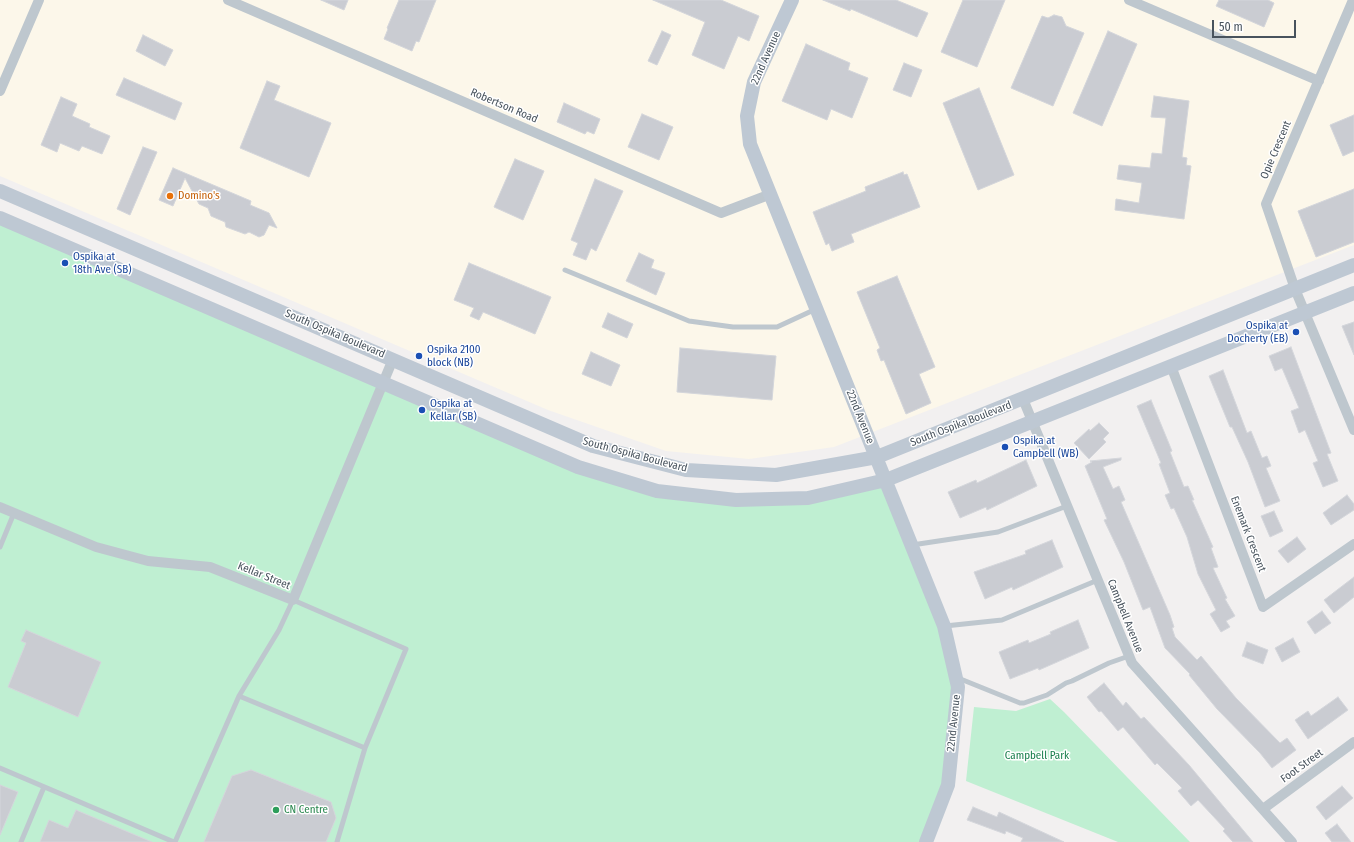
<!DOCTYPE html>
<html>
<head>
<meta charset="utf-8">
<style>
  body { margin:0 }
  #map { position:relative; width:1354px; height:842px; overflow:hidden; background:#f2f0f0; font-family:"Fira Sans Condensed",sans-serif }
  canvas { display:block }
  .scale { position:absolute; left:1212px; top:20px; width:84px; height:18px; box-sizing:border-box; border:2px solid #48535d; border-top:0; padding-left:5px; font-size:12px; line-height:14px; white-space:nowrap; color:#48535d; -webkit-text-stroke:3px #fff; paint-order:stroke }
</style>
</head>
<body>
<div id="map">
<canvas width="1354" height="842"></canvas>
<div class="scale">50 m</div>
</div>
<script>
const g = document.querySelector('canvas').getContext('2d');
g.lineJoin = 'round';
function paint(path, color) {
  g.fillStyle = color;
  g.fill(path, 'evenodd');
}
function shape(rows) {
  const path = new Path2D();
  for (const r of rows) {
    path.moveTo(r[0], r[1]);
    for (let i = 2; i < r.length; i += 2) path.lineTo(r[i], r[i + 1]);
  }
  return path;
}
function strokePath(path, color, width, dash) {
  g.strokeStyle = color;
  g.lineWidth = width;
  g.lineCap = dash ? 'butt' : 'round';
  g.setLineDash(dash || []);
  g.stroke(path);
}
function write(font, color, halo, rows, align = 'center') {
  g.font = font + ' "Fira Sans Condensed",sans-serif';
  g.lineWidth = 3;
  g.setLineDash([]);
  g.textBaseline = 'middle';
  g.strokeStyle = halo;
  g.fillStyle = color;
  for (const [text, x, y, turn = 0] of rows) {
    g.save();
    g.translate(x, y);
    g.rotate((+turn || 0) * Math.PI / 180);
    g.textAlign = isNaN(turn) ? turn : align;
    if (halo) g.strokeText(text, 0, 0);
    g.fillText(text, 0, 0);
    g.restore();
  }
}
paint(shape([
  [0,0,1354,0,1354,245,834,447,749,459,666,451,548,410,0,176]
]), '#fcf7ea');
paint(shape([
  [0,220,567,460,653,487,735,501,883,482,953,651,952,764,924,842,0,842],
  [1050,699,1064,712,1190,842,1118,842,966,781,974,707,1016,711]
]), '#bfefd2');
const building = shape([
  [321,0,348,0,344,10,321,0],
  [399,0,436,0,419,42,416,41,412,51,384,39,388,29,387,28,399,0],
  [653,0,721,0,759,16,749,41,738,36,724,69,692,55,705,22,653,0],
  [823,0,896,0,928,13,917,37,851,9,850,11,823,0],
  [963,0,1005,0,977,67,941,52,963,0],
  [1219,0,1268,0,1274,3,1264,27,1216,6,1219,0],
  [1054,15,1062,17,1066,26,1084,33,1053,106,1011,88,1042,16,1048,18,1054,15],
  [662,31,671,35,657,65,648,61,662,31],
  [1108,31,1137,44,1102,126,1073,113,1108,31],
  [143,35,173,50,165,66,136,51,143,35],
  [806,44,850,63,848,70,868,78,852,118,831,109,827,120,782,101,806,44],
  [904,63,922,70,911,97,893,90,904,63],
  [124,78,182,103,175,120,116,95,124,78],
  [267,81,280,86,274,100,331,123,309,177,240,148,267,81],
  [979,88,1014,175,978,190,943,103,979,88],
  [1154,96,1189,101,1182,157,1187,158,1186,165,1191,166,1184,219,1115,210,1116,199,1139,203,1142,183,1117,179,1119,165,1150,168,1152,153,1162,154,1166,118,1151,117,1154,96],
  [61,97,77,104,72,116,90,124,89,127,110,136,102,154,82,146,79,151,60,143,57,152,41,145,61,97],
  [564,103,600,119,594,134,587,131,585,134,557,122,564,103],
  [642,114,673,127,659,160,628,147,642,114],
  [1354,115,1354,151,1343,156,1330,125,1354,115],
  [143,147,157,152,130,215,117,209,143,147],
  [515,159,544,171,523,220,494,207,515,159],
  [173,168,251,201,250,205,269,213,277,228,269,225,264,235,259,237,249,232,245,234,226,227,225,222,211,216,208,208,199,204,185,178,173,206,159,200,173,168],
  [903,172,904,175,907,174,920,207,851,234,854,242,832,251,829,243,826,245,813,212,866,191,865,187,903,172],
  [595,179,623,191,596,251,591,248,586,260,573,255,578,243,571,240,595,179],
  [1354,189,1354,242,1316,257,1298,211,1354,189],
  [639,253,654,260,651,268,665,273,656,295,626,281,639,253],
  [469,263,551,297,535,334,483,312,479,320,470,316,474,308,454,300,469,263],
  [897,276,935,367,919,374,931,403,906,414,884,360,881,361,877,350,880,348,857,292,897,276],
  [608,313,633,324,627,338,602,327,608,313],
  [1354,322,1354,355,1342,326,1354,322],
  [1291,347,1331,453,1327,454,1338,481,1323,487,1313,463,1318,461,1305,430,1299,433,1291,411,1299,408,1282,368,1275,371,1269,356,1291,347],
  [680,348,776,356,772,400,677,392,680,348],
  [591,352,620,365,611,386,582,374,591,352],
  [1223,370,1247,433,1251,431,1262,458,1267,456,1271,466,1266,468,1280,501,1265,507,1248,462,1232,427,1230,427,1209,376,1223,370],
  [1151,400,1172,451,1170,452,1184,487,1188,486,1194,500,1192,500,1213,547,1211,548,1218,567,1213,568,1227,598,1225,599,1235,616,1226,621,1230,627,1221,632,1210,614,1216,610,1198,574,1187,537,1174,508,1171,509,1165,495,1170,493,1159,464,1161,463,1137,406,1151,400],
  [1099,423,1109,433,1103,439,1106,442,1089,459,1074,443,1089,429,1090,431,1099,423],
  [1121,458,1121,460,1103,467,1113,489,1119,486,1125,500,1121,502,1170,615,1174,627,1172,628,1175,637,1197,660,1201,656,1236,698,1280,743,1287,738,1296,750,1272,768,1260,753,1217,709,1189,675,1190,674,1165,648,1150,607,1143,610,1124,562,1104,520,1107,519,1085,466,1092,462,1090,461,1121,458],
  [1026,460,1037,486,987,510,986,507,960,518,948,492,976,480,977,483,1026,460],
  [1347,495,1354,504,1354,510,1331,525,1323,513,1347,495],
  [1274,511,1283,531,1270,537,1261,516,1274,511],
  [1297,537,1306,549,1288,563,1278,551,1297,537],
  [1052,540,1063,567,1013,590,1012,587,985,599,974,572,1026,554,1025,551,1052,540],
  [1354,577,1354,597,1334,613,1324,600,1354,577],
  [1322,611,1331,623,1315,634,1307,622,1322,611],
  [1078,620,1089,648,1039,670,1038,668,1010,679,999,652,1028,640,1029,643,1051,634,1050,632,1078,620],
  [26,630,101,662,78,717,8,687,26,643,21,641,26,630],
  [1293,638,1300,652,1282,662,1275,648,1293,638],
  [1247,642,1268,650,1263,664,1242,656,1247,642],
  [1104,683,1123,706,1126,702,1141,719,1144,717,1189,765,1253,842,1233,842,1223,831,1225,829,1198,800,1191,806,1178,791,1182,788,1157,763,1155,765,1123,727,1118,731,1101,711,1099,712,1087,697,1104,683],
  [1338,697,1348,710,1308,739,1295,720,1308,711,1311,716,1338,697],
  [251,770,331,802,336,818,326,842,204,842,232,776,251,770],
  [0,785,18,792,0,835,0,785],
  [1342,786,1353,798,1326,820,1316,807,1342,786],
  [973,807,997,817,999,812,1064,842,1021,842,1023,838,1006,831,1005,834,967,820,973,807],
  [76,810,152,842,40,842,49,820,68,828,76,810],
  [1337,824,1351,842,1332,842,1325,833,1337,824]
]);
paint(building, '#caccd2');
strokePath(building, '#d4d6db', 1);
strokePath(shape([
  [565,270,689,321,733,327,777,327,816,309],
  [912,545,998,532,1067,506],
  [0,547,14,513],
  [945,626,1002,620,1098,580],
  [958,678,1020,703,1024,703,1047,695,1066,683,1072,681,1109,663,1129,656],
  [0,768,174,842],
  [21,842,44,787],
  [175,842,239,696,279,630,293,600,406,649,365,748,239,696],
  [337,842,365,748]
]), '#bec7ce', 5);
strokePath(shape([
  [228,0,721,213,771,194],
  [1129,0,1319,81],
  [1353,0,1266,204,1295,289,1354,430],
  [0,91,39,0],
  [1171,366,1263,607,1354,544],
  [1023,399,1132,663,1292,842],
  [0,507,96,547,148,561,210,567,293,600,393,359],
  [1263,809,1354,742]
]), '#bec7ce', 10);
strokePath(shape([
  [792,0,754,82,747,116,750,144,944,626,958,687,948,785,926,842],
  [0,191,593,446,686,470,776,475,877,457,1354,265],
  [0,218,578,467,657,491,736,500,808,498,886,480,1354,293]
]), '#bec8d3', 14);
for (const [x, y, r, color] of [
  [170,196,4,"#e8710a"],
  [65,263,4,"#1a4fb4"],
  [1296,332,4,"#1a4fb4"],
  [419,356,4,"#1a4fb4"],
  [422,410,4,"#1a4fb4"],
  [1005,447,4,"#1a4fb4"],
  [276,810,4,"#2e9e5b"]
]) {
  const dot = new Path2D();
  dot.arc(x, y, r, 0, 2 * Math.PI);
  g.fillStyle = color;
  g.fill(dot);
  strokePath(dot, '#fff', 1.5);
}
write('11px', '#48535d', '#fff', [
  ["22nd Avenue",766,58,-66],
  ["Robertson Road",504,106,23],
  ["Opie Crescent",1276,150,-67],
  ["South Ospika Boulevard",335,334,23],
  ["22nd Avenue",860,417,68],
  ["South Ospika Boulevard",961,424,-21],
  ["South Ospika Boulevard",635,455,15],
  ["Enemark Crescent",1248,534,69],
  ["Kellar Street",264,576,22],
  ["Campbell Avenue",1125,616,68],
  ["22nd Avenue",954,723,-84],
  ["Foot Street",1302,766,-36]
]);
write('11px', '#c56008', '#fff', [
  ["Domino's",178,196]
], 'left');
write('11px', '#164399', '#fff', [
  ["Ospika at",73,257],
  ["18th Ave (SB)",73,270],
  ["Ospika at",1288,326,"right"],
  ["Docherty (EB)",1288,339,"right"],
  ["Ospika 2100",427,350],
  ["block (NB)",427,363],
  ["Ospika at",430,404],
  ["Kellar (SB)",430,417],
  ["Ospika at",1013,441],
  ["Campbell (WB)",1013,454]
], 'left');
write('11px', '#187e4c', '#fff', [
  ["Campbell Park",1037,756]
]);
write('11px', '#27864d', '#fff', [
  ["CN Centre",284,810]
], 'left');
</script>
</body>
</html>
